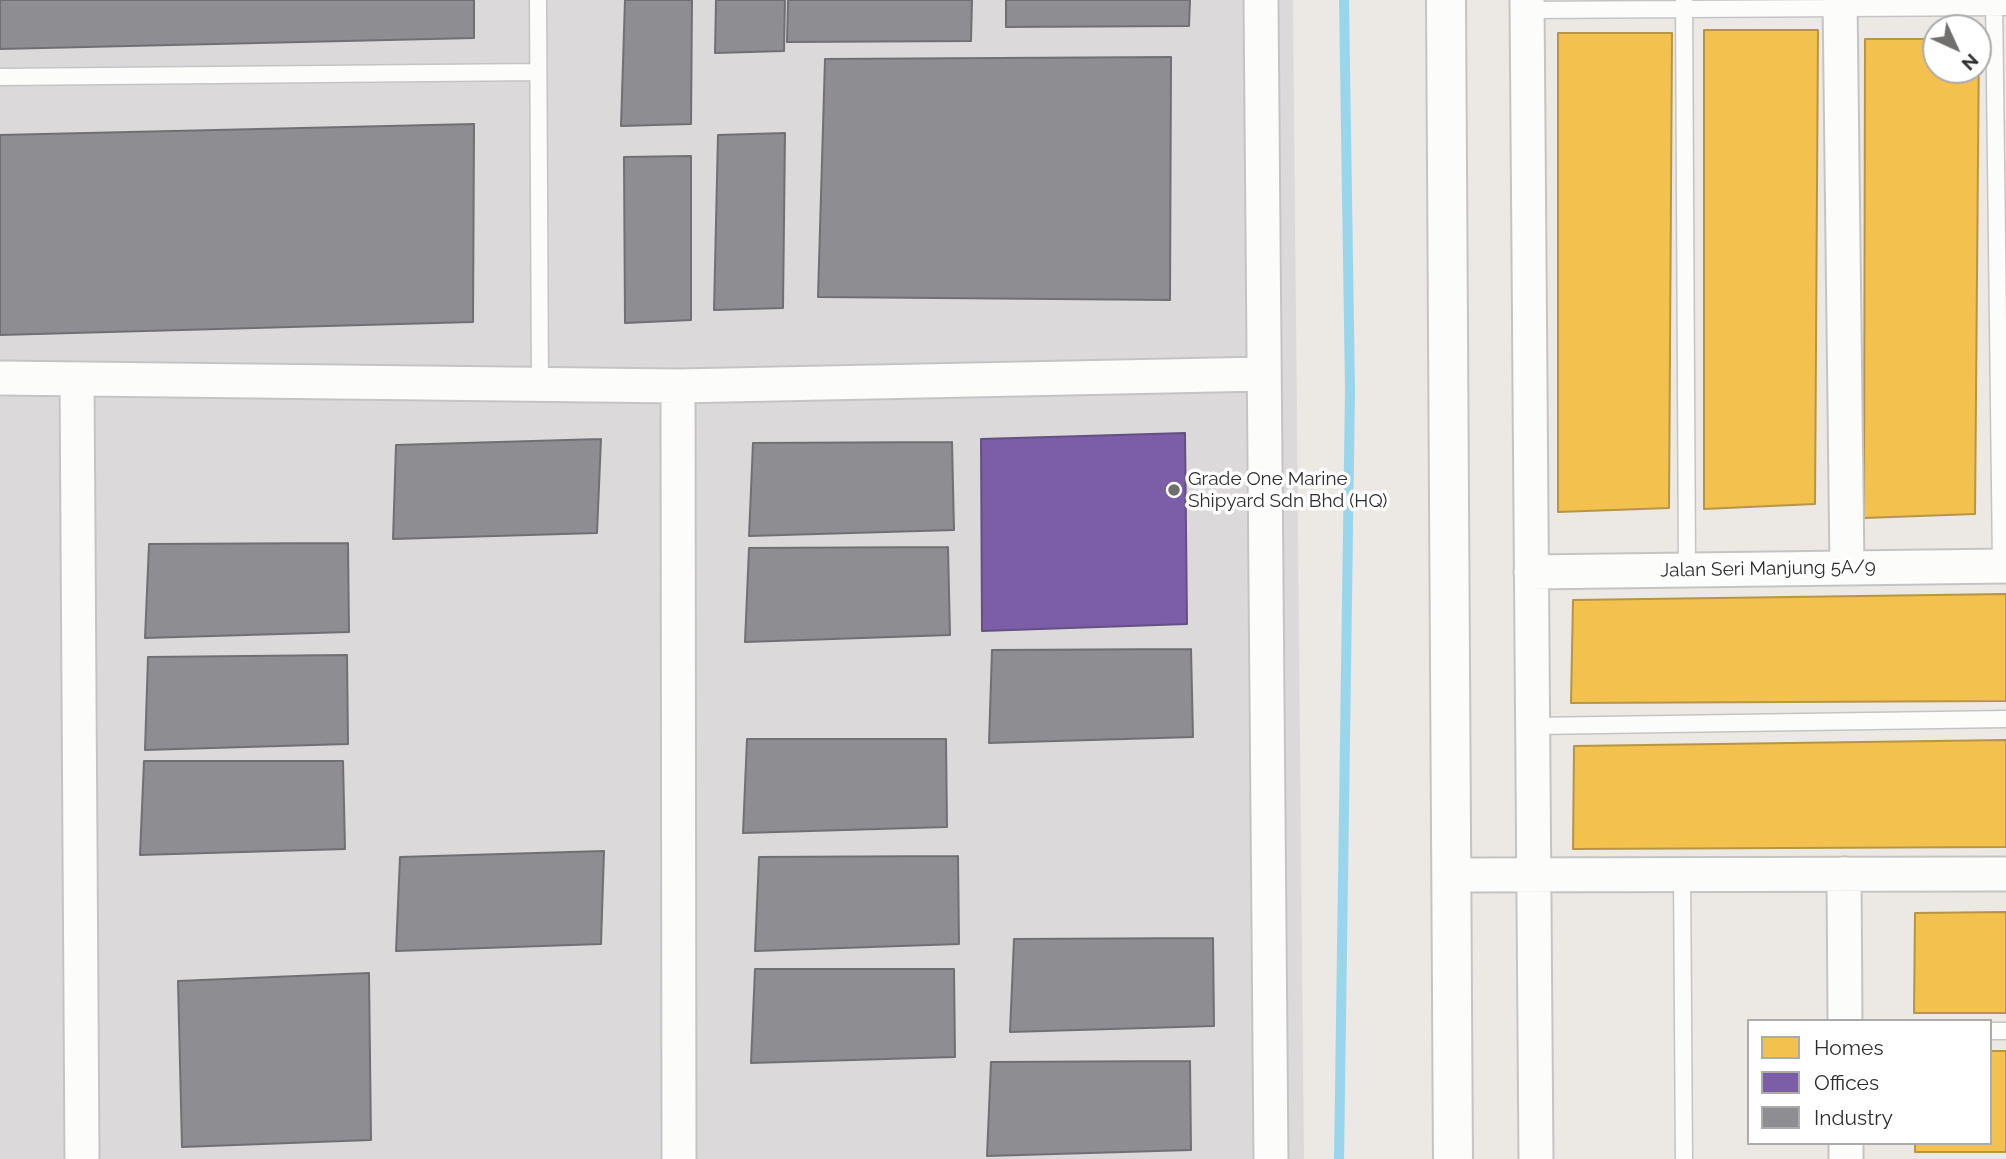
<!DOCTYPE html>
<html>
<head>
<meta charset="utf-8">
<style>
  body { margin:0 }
  #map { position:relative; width:2006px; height:1159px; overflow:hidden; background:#ece8e4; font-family:Raleway,sans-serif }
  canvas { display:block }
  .legend { position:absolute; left:1747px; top:1019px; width:245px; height:126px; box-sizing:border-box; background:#fff; border:2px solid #ababab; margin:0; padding:9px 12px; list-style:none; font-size:21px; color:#2e2e2e }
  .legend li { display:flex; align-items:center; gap:14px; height:35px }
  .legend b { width:35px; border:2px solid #ababab }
  .north { position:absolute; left:1922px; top:14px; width:70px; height:70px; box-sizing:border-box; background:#fff; border:2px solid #ababab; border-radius:50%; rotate:135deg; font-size:19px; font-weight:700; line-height:28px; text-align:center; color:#2e2e2e }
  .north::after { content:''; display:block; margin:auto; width:24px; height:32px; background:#706f6e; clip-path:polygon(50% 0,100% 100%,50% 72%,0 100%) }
</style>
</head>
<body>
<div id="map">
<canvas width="2006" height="1159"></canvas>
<ul class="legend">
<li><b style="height:19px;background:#f2c14e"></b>Homes</li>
<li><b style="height:19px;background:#7b5ea7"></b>Offices</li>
<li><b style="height:19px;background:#8d8d92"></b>Industry</li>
</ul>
<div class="north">N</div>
</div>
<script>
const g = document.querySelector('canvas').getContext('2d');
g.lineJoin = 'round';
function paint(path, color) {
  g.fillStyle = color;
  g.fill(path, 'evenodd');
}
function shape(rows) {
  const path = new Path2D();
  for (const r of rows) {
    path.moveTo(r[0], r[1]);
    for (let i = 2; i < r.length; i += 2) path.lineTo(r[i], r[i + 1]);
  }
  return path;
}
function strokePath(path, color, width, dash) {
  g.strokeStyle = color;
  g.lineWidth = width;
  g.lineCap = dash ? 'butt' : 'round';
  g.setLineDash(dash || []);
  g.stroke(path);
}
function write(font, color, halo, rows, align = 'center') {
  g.font = font + ' Raleway,sans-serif';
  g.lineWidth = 7;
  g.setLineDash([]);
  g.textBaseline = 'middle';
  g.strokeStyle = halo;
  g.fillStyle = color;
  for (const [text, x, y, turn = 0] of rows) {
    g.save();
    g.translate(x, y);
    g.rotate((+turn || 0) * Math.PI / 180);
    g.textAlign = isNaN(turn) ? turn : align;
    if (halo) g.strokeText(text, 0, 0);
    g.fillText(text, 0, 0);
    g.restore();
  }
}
paint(shape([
  [0,0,1293,0,1304,1159,0,1159]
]), '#dcd9db');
const homes = shape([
  [1704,30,1818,30,1815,504,1704,509,1704,30],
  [1558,33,1672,33,1669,508,1558,512,1558,33],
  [1865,39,1936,39,1936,70,1978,70,1979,39,1975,514,1864,518,1865,39],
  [2006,594,2006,701,1571,703,1573,600,2006,594],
  [2006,740,2006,847,1573,849,1574,746,2006,740],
  [2006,912,2006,1013,1914,1013,1915,913,2006,912],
  [1990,1051,2006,1051,2006,1152,1915,1152,1915,1143,1990,1143,1990,1051]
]);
paint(homes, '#f2c14e');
strokePath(homes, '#b79544', 2);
const offices = shape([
  [1185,433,1187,624,982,631,981,439,1185,433]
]);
paint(offices, '#7b5ea7');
strokePath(offices, '#645083', 2);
const industry = shape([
  [0,0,474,0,474,38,0,49,0,0],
  [625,0,692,0,691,124,621,126,625,0],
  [716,0,785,0,784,51,715,53,716,0],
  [788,0,972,0,971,41,787,42,788,0],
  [1006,0,1190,0,1189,26,1006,27,1006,0],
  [1171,57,1170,300,818,297,825,59,1171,57],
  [474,124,473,322,0,335,0,135,474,124],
  [785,133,783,308,714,310,718,135,785,133],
  [691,156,691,320,625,323,624,157,691,156],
  [601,439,597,533,393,539,396,445,601,439],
  [952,442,954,530,749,536,753,443,952,442],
  [348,543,349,632,145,638,149,544,348,543],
  [948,547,950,635,745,642,749,548,948,547],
  [1191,649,1193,737,989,743,992,650,1191,649],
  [347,655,348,744,145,750,148,657,347,655],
  [747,739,946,739,947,827,743,833,747,739],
  [144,761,343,761,345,849,140,855,144,761],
  [604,851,601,944,396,951,400,857,604,851],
  [958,856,959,944,755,951,759,857,958,856],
  [1213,938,1214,1026,1010,1032,1014,939,1213,938],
  [755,969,954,969,955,1057,751,1063,755,969],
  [369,973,371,1140,182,1147,178,981,369,973],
  [1190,1061,1191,1150,987,1156,991,1062,1190,1061]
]);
paint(industry, '#8d8d92');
strokePath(industry, '#707074', 2);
strokePath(shape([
  [1339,1159,1350,390,1344,0]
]), '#99d6ec', 10);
const service = shape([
  [538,0,540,384],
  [1684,0,1687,570],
  [1994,0,2001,566],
  [1527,10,2006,7],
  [0,77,538,72],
  [1533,726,2006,719],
  [1682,874,1684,1159],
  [1990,1031,2006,1031]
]);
const minor = shape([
  [1261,0,1271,1159],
  [1527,0,1536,1159],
  [1840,0,1847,568],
  [0,378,678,386,1264,374],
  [77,379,82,1159],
  [678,386,679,1159],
  [1531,572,2006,566],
  [1844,874,1845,1021],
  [1452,875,2006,874],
  [1846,1143,1846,1159]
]);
const tertiary = shape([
  [1446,0,1453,1159]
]);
strokePath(service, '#c5c4c5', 19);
strokePath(minor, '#c5c4c5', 37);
strokePath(tertiary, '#c5c4c5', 42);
strokePath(service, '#fcfcfb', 16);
strokePath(minor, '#fcfcfb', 33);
strokePath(tertiary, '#fcfcfb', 38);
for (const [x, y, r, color] of [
  [1174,490,7,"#706f6e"]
]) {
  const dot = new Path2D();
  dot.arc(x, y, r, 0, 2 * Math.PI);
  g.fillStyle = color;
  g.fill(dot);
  strokePath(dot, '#fff', 2.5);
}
write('19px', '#2e2e2e', '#fff', [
  ["Grade One Marine",1188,479],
  ["Shipyard Sdn Bhd (HQ)",1188,501]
], 'left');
write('19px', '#2e2e2e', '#fff', [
  ["Jalan Seri Manjung 5A/9",1768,569,-1]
]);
</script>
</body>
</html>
